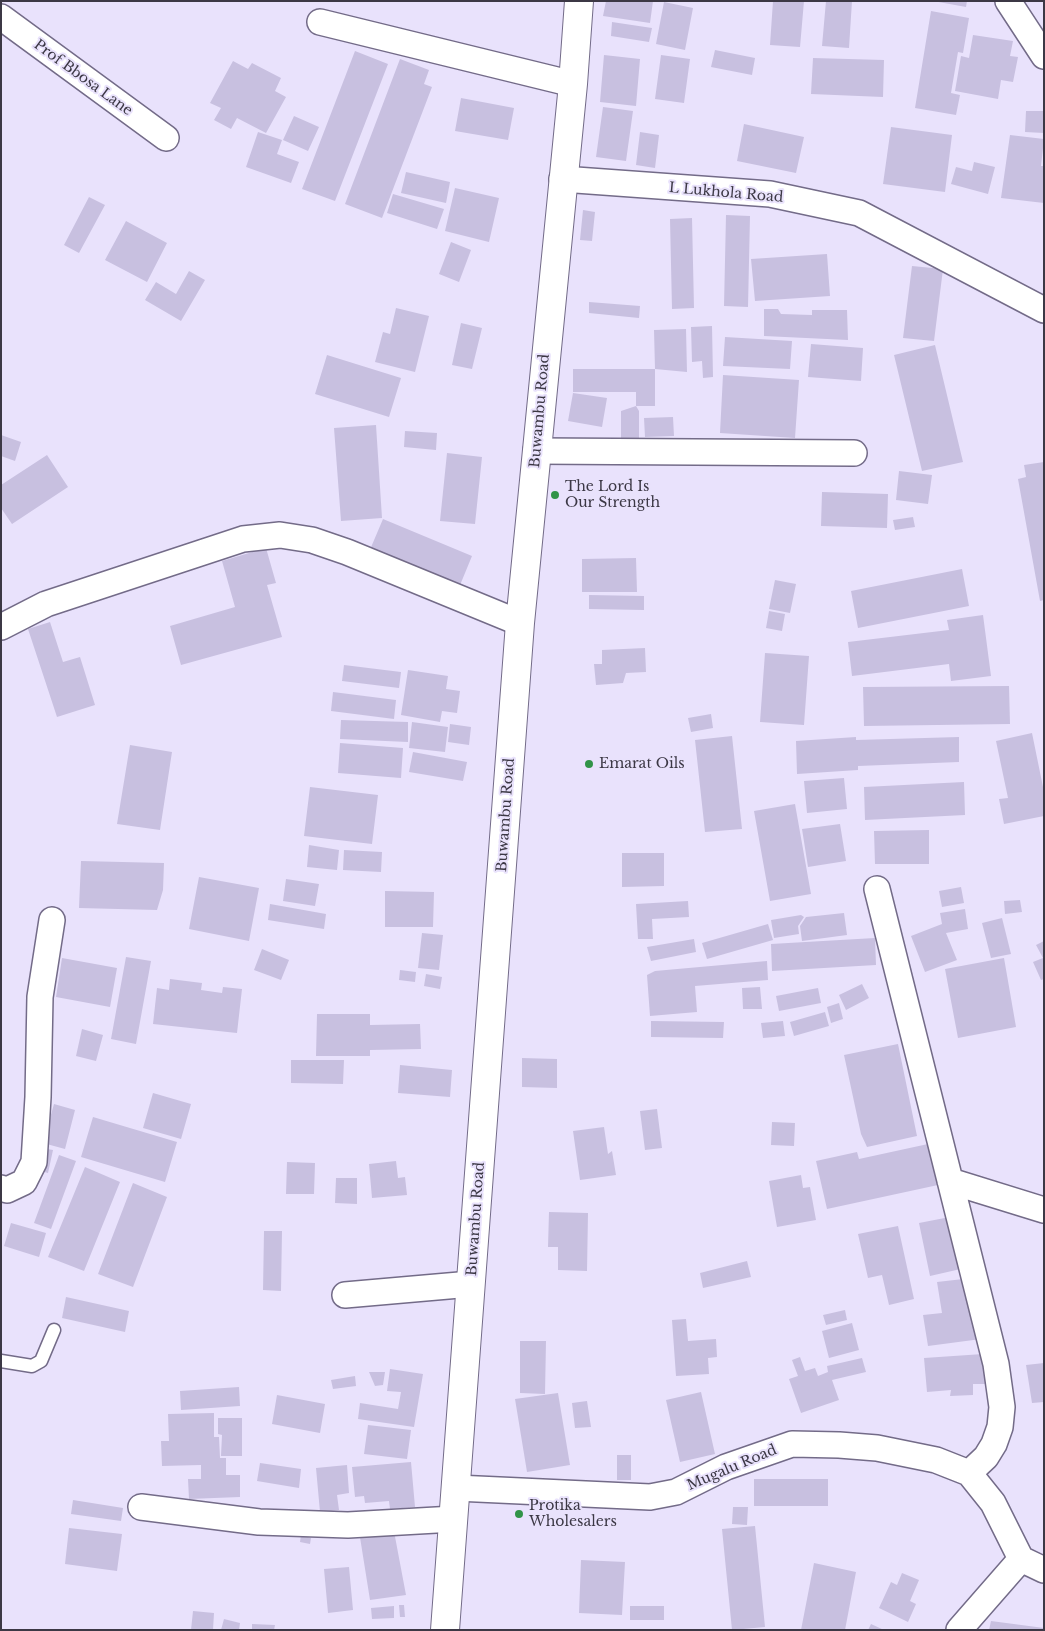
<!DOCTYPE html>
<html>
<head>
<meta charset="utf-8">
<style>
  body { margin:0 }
  #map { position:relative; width:1045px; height:1631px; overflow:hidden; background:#e9e2fc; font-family:"Libre Baskerville",serif }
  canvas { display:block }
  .frame { position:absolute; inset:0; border:2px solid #3c3845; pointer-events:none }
</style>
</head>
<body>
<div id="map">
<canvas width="1045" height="1631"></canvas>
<div class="frame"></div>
</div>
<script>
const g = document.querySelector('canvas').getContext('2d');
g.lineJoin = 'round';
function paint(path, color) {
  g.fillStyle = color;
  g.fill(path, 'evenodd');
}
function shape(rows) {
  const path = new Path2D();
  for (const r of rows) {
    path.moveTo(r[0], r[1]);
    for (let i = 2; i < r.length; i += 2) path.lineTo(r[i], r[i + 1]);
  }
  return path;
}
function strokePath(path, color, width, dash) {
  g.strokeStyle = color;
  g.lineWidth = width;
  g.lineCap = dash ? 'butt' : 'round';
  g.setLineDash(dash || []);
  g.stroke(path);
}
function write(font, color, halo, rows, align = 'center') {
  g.font = font + ' "Libre Baskerville",serif';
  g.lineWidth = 4;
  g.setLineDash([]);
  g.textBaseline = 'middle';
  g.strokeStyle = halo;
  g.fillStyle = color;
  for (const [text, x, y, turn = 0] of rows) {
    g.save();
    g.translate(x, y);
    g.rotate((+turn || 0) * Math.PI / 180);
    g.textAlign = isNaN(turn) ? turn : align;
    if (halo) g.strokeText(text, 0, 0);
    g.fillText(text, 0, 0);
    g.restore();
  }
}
paint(shape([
  [606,1,653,1,650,23,603,16],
  [773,1,804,1,800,47,770,45],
  [826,1,852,1,849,48,822,46],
  [933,1,967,1,966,7],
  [664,2,693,8,685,50,656,44],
  [931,11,969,18,963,53,958,52,951,93,960,95,956,115,915,108],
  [612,22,652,28,649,42,611,36],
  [973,35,1013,41,1010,56,1018,57,1013,82,1001,80,998,99,955,91,961,56,969,58],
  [715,50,755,58,752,75,711,67],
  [355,51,388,64,335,201,302,189],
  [604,55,640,59,636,106,600,102],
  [661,55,690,59,684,103,655,99],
  [813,58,884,60,883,97,811,94],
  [400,59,429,70,424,84,432,87,382,218,345,204],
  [233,61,248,69,252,63,281,78,275,91,286,97,266,133,237,118,231,129,214,120,221,108,210,103],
  [461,98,514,108,508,140,455,131],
  [603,107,633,111,626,161,596,157],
  [1026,111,1044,111,1044,133,1025,132],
  [294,116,319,127,308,151,283,140],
  [744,124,804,137,796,173,737,161],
  [891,127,952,135,945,192,883,184],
  [258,132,282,140,277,154,299,162,291,183,246,167],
  [640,132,659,135,655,168,636,165],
  [1010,135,1044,139,1041,166,1044,166,1044,203,1001,198],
  [974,162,995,167,988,194,951,184,956,167,972,171],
  [406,172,450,182,446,203,401,193],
  [455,188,499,198,489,242,445,231],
  [393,194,444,209,437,229,387,213],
  [89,197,105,205,79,253,64,245],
  [583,210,595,212,592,241,580,240],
  [726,215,750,216,748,307,724,306],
  [692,218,694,308,672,309,670,219],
  [126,221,167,243,147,282,105,260],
  [451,242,471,250,459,282,439,274],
  [827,254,830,296,755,301,751,259],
  [912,266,943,269,934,341,903,338],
  [189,271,205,280,181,321,145,300,156,282,176,294],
  [589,302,640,306,639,318,589,313],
  [396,308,429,316,415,372,375,362,383,332,390,334],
  [764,309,778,309,781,314,812,315,812,310,847,310,848,340,764,336],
  [461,323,482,328,472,369,452,365],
  [712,326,713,377,703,378,702,361,692,362,691,327],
  [686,329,687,372,655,369,654,330],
  [725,337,792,341,790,369,723,366],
  [811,344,863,348,861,381,808,377],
  [935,345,963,462,922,471,894,355],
  [327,355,401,378,389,417,315,394],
  [573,369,655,369,655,406,636,406,639,411,639,439,621,439,621,411,636,406,636,392,573,392],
  [723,375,799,380,795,438,720,433],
  [573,393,607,398,602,427,568,421],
  [673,417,674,436,645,437,644,418],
  [376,425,382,518,341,521,334,428],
  [405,431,437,433,436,450,404,447],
  [1,435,21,442,15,461,1,456],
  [447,453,482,457,475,524,440,521],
  [47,455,68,487,12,524,1,508,1,485],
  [1044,462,1044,600,1040,601,1018,479,1026,477,1024,465],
  [899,471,932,475,928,504,896,500],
  [822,492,888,494,887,528,821,526],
  [913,517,915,527,895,530,893,520],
  [383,519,472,556,458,590,369,552],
  [266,548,276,583,267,585,282,637,181,665,170,626,235,607,222,561],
  [636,558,637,592,582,592,582,559],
  [962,569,969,606,858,628,851,591],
  [775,580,796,584,790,613,769,609],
  [589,595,644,596,644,610,589,609],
  [769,611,785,614,782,631,766,628],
  [983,615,991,676,951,681,949,664,852,676,848,642,949,630,947,620],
  [50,622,63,662,80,657,95,705,57,717,28,629],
  [645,648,646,672,626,673,623,683,596,685,594,664,602,664,602,650],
  [765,653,809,656,804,725,760,722],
  [344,665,401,672,399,688,342,681],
  [408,670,448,676,446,689,460,691,457,713,442,711,440,722,401,715],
  [1009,686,1010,724,864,726,863,687],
  [333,692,396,700,394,719,331,711],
  [711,714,713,728,691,732,688,718],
  [341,720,408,722,408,742,340,739],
  [412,722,448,727,445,752,409,748],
  [450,724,471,727,469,745,448,742],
  [1032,733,1044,792,1044,816,1004,824,999,799,1008,798,996,741],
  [732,736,742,829,705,832,695,740],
  [856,737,856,740,959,737,959,762,858,766,858,770,797,774,796,741],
  [340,743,403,748,401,778,338,773],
  [130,745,172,752,160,830,117,824],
  [413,752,467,762,463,781,409,772],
  [844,778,847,809,807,813,804,781],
  [964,782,965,815,865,820,864,787],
  [310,787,378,795,372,844,304,836],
  [795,804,811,894,770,901,754,811],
  [840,824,846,861,808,867,802,829],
  [929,830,929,864,875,864,874,831],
  [309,845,339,850,337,870,307,867],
  [344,850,382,852,381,872,343,870],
  [622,853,664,853,664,886,622,887],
  [81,861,164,863,163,890,157,910,79,908],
  [199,877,259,888,249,941,189,929],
  [286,879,319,884,315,906,283,901],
  [961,887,964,903,942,907,939,891],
  [385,891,434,892,433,927,385,927],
  [1020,900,1022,912,1005,914,1004,901],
  [688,901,689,917,652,919,653,939,638,939,636,904],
  [270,904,326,914,324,929,268,920],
  [965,909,968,929,946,933,957,960,925,972,911,936,942,924,940,913],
  [844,913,847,935,802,941,800,926,806,917],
  [801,915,804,917,798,926,799,934,774,938,771,920],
  [1002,918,1011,954,991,958,982,923],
  [768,924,773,940,707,959,702,943],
  [422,933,443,935,439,970,418,968],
  [875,938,876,965,772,971,771,944],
  [694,939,696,952,651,961,647,947],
  [1044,941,1044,979,1041,980,1033,962,1043,958,1036,945],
  [262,949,289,960,281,980,254,970],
  [126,957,151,961,136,1044,111,1039],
  [62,958,117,968,110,1007,56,997],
  [1004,958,1016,1027,958,1038,945,969],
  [767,961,768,980,695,986,697,1012,650,1016,647,975,655,971],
  [400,970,416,972,415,982,399,980],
  [426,974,442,977,440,989,424,986],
  [170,979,202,983,201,990,222,993,223,987,242,989,237,1033,153,1024,157,988,169,990],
  [862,984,869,998,846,1010,839,995],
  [760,987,762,1009,743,1009,742,988],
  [818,988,821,1003,779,1011,776,996],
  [839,1003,843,1019,831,1023,827,1007],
  [825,1012,829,1026,794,1036,790,1022],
  [317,1014,370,1014,370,1025,420,1024,421,1049,370,1050,370,1056,316,1056],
  [651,1021,724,1022,723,1038,651,1037],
  [783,1021,785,1036,763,1038,761,1023],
  [82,1029,103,1035,96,1061,76,1056],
  [898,1044,917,1136,867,1147,861,1134,844,1055],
  [522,1058,557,1059,557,1088,522,1087],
  [291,1060,344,1060,343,1084,291,1083],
  [400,1065,452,1070,450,1097,398,1093],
  [153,1093,191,1104,181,1139,143,1128],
  [54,1104,75,1110,65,1149,43,1143],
  [657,1109,662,1148,645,1150,640,1111],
  [93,1117,177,1142,165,1182,81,1157],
  [772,1122,795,1123,794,1146,771,1145],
  [604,1127,608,1154,612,1151,616,1175,580,1180,573,1131],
  [928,1144,938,1185,827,1209,816,1161,857,1152,859,1159],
  [41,1148,53,1150,48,1173,37,1170],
  [59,1155,76,1161,51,1229,34,1223],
  [396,1161,398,1178,405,1177,407,1195,372,1198,369,1164],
  [287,1162,315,1163,314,1194,286,1194],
  [85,1167,120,1182,84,1271,48,1257],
  [801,1175,803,1188,810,1187,816,1220,777,1227,769,1181],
  [336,1178,357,1178,357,1204,335,1203],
  [133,1183,167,1197,133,1287,98,1274],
  [549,1212,588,1213,587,1271,558,1270,558,1247,548,1247],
  [955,1216,965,1268,930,1276,919,1223],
  [11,1223,46,1233,39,1257,4,1246],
  [898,1226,914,1299,889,1305,882,1275,868,1278,858,1234],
  [264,1231,282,1231,281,1291,263,1290],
  [747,1261,751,1277,703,1288,700,1273],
  [972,1278,981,1339,928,1346,923,1315,942,1313,937,1282],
  [66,1297,129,1311,125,1332,62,1318],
  [845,1310,847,1320,826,1325,823,1315],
  [686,1319,688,1341,716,1339,717,1357,708,1358,709,1374,676,1376,672,1320],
  [852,1323,859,1350,829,1358,822,1331],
  [520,1341,546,1341,545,1394,520,1393],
  [983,1354,985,1384,973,1384,973,1395,950,1396,951,1390,927,1392,924,1358],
  [800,1357,805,1371,815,1368,818,1376,828,1372,827,1366,862,1358,866,1372,832,1380,839,1400,801,1413,789,1379,798,1376,792,1360],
  [1044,1363,1044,1402,1032,1403,1026,1365],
  [390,1369,423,1374,414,1427,358,1419,360,1403,398,1409,401,1392,387,1391],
  [369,1372,385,1372,383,1385,375,1386],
  [355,1376,356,1386,333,1389,331,1380],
  [239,1387,240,1406,181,1410,180,1391],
  [701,1392,715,1454,680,1462,666,1400],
  [558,1393,570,1465,527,1472,515,1399],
  [277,1395,325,1404,320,1433,272,1424],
  [587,1401,591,1427,575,1428,572,1403],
  [214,1413,214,1437,219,1437,220,1458,226,1458,226,1475,240,1475,240,1497,189,1499,188,1479,201,1479,201,1465,162,1466,161,1441,169,1441,168,1414],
  [218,1418,242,1418,242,1456,221,1456,222,1435,218,1434],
  [368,1425,411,1430,407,1459,364,1454],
  [617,1455,631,1455,631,1480,617,1480],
  [411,1462,415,1507,390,1509,389,1501,365,1503,364,1496,355,1497,352,1467],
  [260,1463,301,1469,299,1488,257,1481],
  [347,1465,349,1493,337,1495,339,1510,320,1512,316,1468],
  [754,1479,828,1479,828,1506,754,1506],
  [73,1500,123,1508,121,1521,71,1514],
  [733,1507,748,1507,747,1525,732,1524],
  [393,1526,406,1595,370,1600,359,1531],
  [755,1526,765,1627,732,1630,722,1529],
  [69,1528,122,1534,117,1571,65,1564],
  [301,1535,311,1538,310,1544,300,1542],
  [581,1560,625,1562,622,1615,579,1613],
  [814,1563,856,1572,845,1630,801,1630],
  [349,1567,353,1610,328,1613,324,1569],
  [902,1573,919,1580,910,1601,916,1604,908,1622,879,1608,891,1582,897,1585],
  [399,1605,404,1605,405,1617,400,1617],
  [394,1606,394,1618,372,1619,371,1608],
  [630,1606,664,1606,664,1620,630,1620],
  [193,1611,214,1613,213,1630,191,1630],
  [224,1619,240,1623,239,1630,221,1630],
  [991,1621,1044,1628,1044,1630,989,1630],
  [252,1624,275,1625,274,1630,252,1630],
  [871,1624,884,1630,868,1630]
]), '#c8c0e0');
const service = shape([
  [1,1361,32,1366,41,1361,54,1330]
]);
const minor = shape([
  [1008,1,1044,56],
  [1,17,166,138],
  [320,22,573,84],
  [562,179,770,194,859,213,1044,310],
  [536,451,854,453],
  [1,627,46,604,243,539,280,535,312,540,347,552,520,623],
  [877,889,996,1364,1002,1407,1000,1427,994,1444,986,1457,969,1473],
  [950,1181,1044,1210],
  [1,1188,7,1190,24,1182,34,1162,38,1097,40,997,52,920],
  [345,1295,471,1284],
  [456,1488,650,1497,676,1492,726,1467,792,1444,839,1445,877,1448,936,1460,969,1473,993,1503,1021,1559,1044,1570],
  [141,1507,259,1522,348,1525,454,1519],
  [959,1630,1021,1559]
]);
const tertiary = shape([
  [445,1630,520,623,573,84,579,1]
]);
strokePath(service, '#736b88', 15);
strokePath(minor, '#736b88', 28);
strokePath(tertiary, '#736b88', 30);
strokePath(service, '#fff', 12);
strokePath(minor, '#fff', 25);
strokePath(tertiary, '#fff', 28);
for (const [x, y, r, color] of [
  [555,495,5,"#319348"],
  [589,764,5,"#319348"],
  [519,1514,5,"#319348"]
]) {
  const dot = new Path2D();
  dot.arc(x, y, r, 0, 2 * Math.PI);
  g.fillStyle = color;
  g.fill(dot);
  strokePath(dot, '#e9e2fc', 2);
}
write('14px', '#3c3845', '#e9e2fc', [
  ["Prof Bbosa Lane",83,78,36],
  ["L Lukhola Road",726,193,5],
  ["Buwambu Road",540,411,-85],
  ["Buwambu Road",506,815,-86],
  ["Buwambu Road",476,1219,-86],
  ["Mugalu Road",732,1468,-23]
]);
write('14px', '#3c3845', '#e9e2fc', [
  ["The Lord Is",565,487],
  ["Our Strength",565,503],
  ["Emarat Oils",599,764],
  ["Protika",529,1506],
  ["Wholesalers",529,1522]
], 'left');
</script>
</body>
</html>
